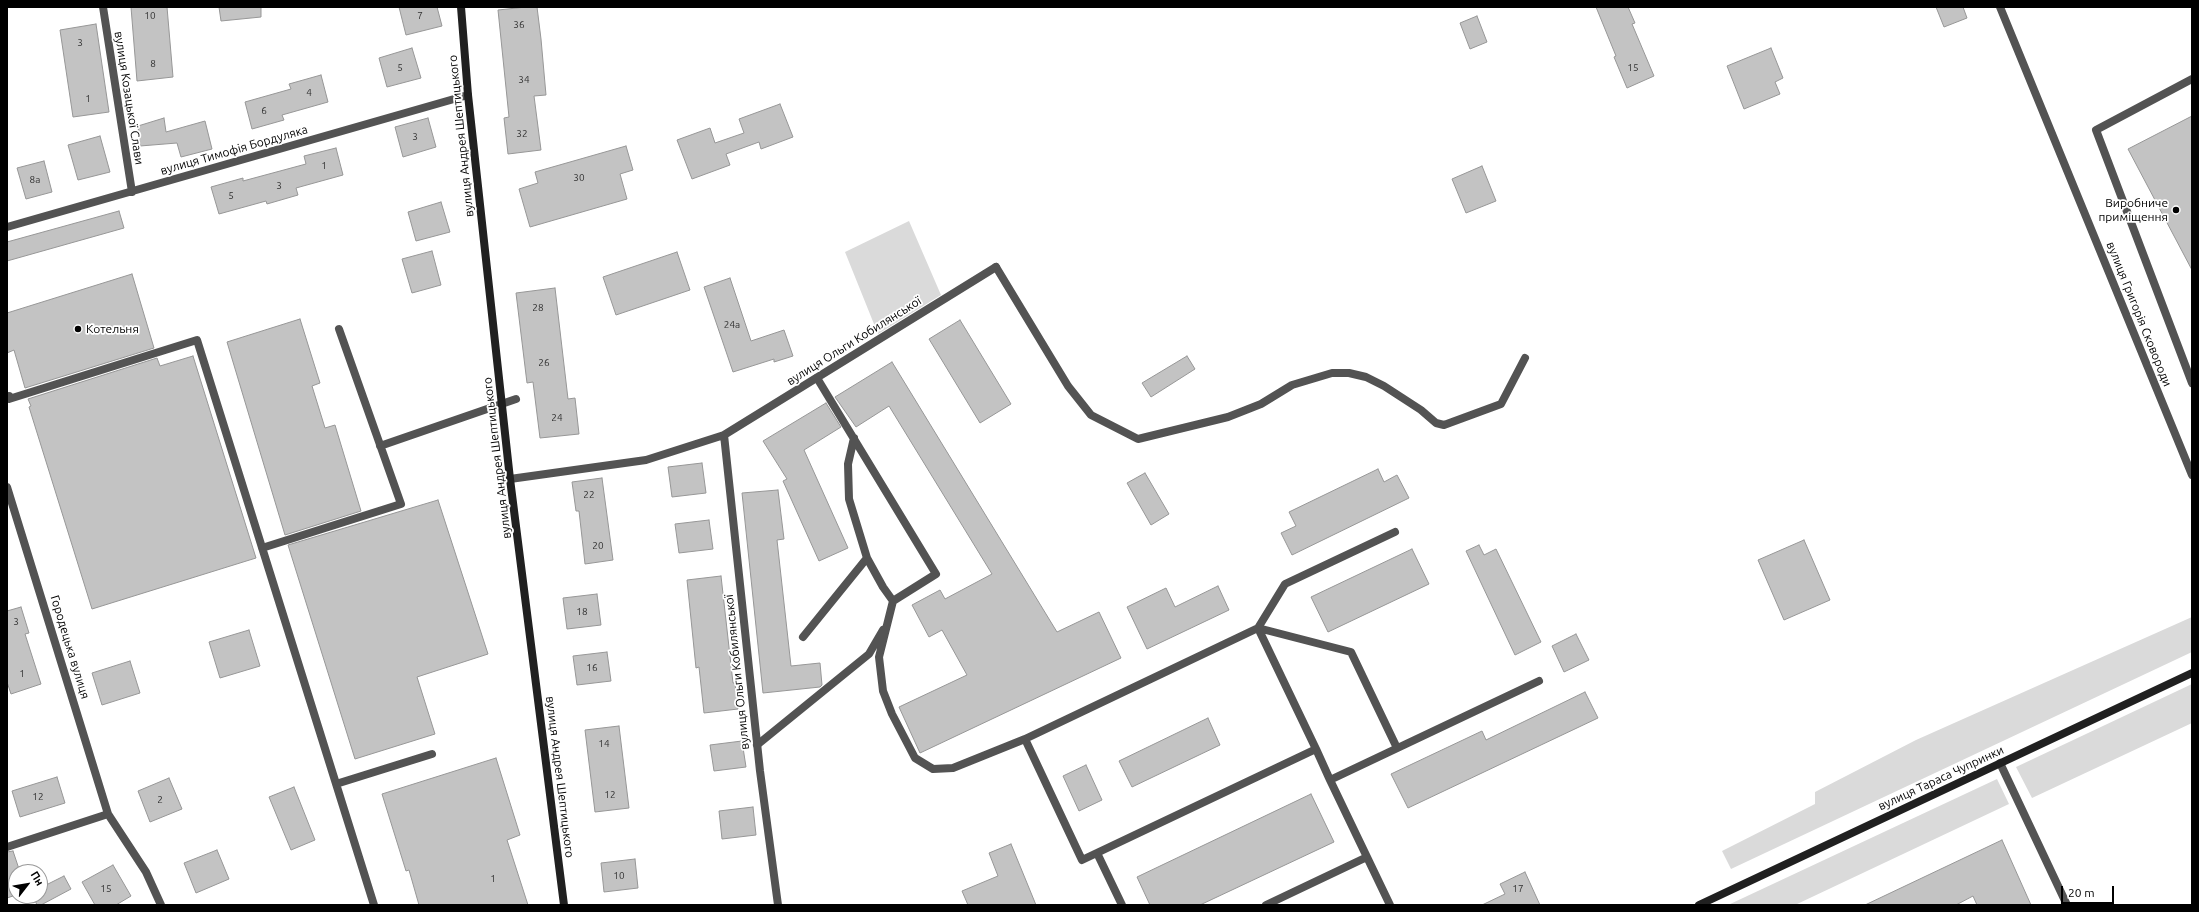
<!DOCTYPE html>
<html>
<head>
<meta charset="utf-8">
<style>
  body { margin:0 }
  #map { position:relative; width:2199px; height:912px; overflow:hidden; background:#fff; font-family:Ubuntu,sans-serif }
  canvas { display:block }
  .frame { position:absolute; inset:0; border:8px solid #000; pointer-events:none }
  .north { position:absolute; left:8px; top:864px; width:40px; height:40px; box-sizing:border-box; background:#fff; border:1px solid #999; border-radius:50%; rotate:59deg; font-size:11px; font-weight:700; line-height:16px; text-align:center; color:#000 }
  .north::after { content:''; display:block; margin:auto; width:14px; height:18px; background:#000; clip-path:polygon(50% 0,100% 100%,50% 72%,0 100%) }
  .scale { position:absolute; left:2061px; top:886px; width:53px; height:18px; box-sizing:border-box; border:2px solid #000; border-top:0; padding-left:5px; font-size:12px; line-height:14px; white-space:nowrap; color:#000; -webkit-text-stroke:3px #fff; paint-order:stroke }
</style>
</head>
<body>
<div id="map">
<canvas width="2199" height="912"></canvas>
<div class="frame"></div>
<div class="north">Пн</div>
<div class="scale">20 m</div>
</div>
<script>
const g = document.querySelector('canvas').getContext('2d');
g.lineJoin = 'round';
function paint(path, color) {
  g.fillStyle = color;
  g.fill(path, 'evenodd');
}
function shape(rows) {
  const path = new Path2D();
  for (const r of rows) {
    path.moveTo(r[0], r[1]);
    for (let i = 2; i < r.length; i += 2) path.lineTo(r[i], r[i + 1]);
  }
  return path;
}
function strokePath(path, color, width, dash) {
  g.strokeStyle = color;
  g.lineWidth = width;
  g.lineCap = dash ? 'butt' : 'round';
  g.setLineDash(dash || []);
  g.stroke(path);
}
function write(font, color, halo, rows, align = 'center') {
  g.font = font + ' Ubuntu,sans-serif';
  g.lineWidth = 3.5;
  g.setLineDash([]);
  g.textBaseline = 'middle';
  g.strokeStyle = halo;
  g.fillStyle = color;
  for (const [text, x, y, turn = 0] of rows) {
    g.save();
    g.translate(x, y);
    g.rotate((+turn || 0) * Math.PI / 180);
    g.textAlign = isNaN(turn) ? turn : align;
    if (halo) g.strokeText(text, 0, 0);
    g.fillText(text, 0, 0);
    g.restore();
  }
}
paint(shape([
  [909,221,941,295,878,334,845,252],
  [2192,617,2192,652,1731,869,1722,851,1815,804,1815,792,1916,740],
  [2192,684,2192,723,2032,798,2016,767],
  [1997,779,2009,804,1795,905,1728,905]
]), '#dadada');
const building = shape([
  [131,7,167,7,173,77,137,81,131,7],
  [219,7,261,7,261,17,221,21,219,7],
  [399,7,437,7,442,26,406,35,399,7],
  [526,7,537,7,541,39,546,95,534,96,541,150,508,154,504,118,509,117,498,10,526,7],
  [1596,7,1628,7,1635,23,1632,24,1654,76,1627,88,1614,57,1616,56,1596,7],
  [1936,7,1963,7,1967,18,1944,27,1936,7],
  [1477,16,1487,42,1470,49,1460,23,1477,16],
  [96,24,109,112,73,117,60,30,96,24],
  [412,48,421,78,387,87,379,58,412,48],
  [1771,48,1783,78,1775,82,1780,94,1744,109,1727,66,1771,48],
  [321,75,328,102,282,115,284,120,252,129,245,102,291,89,289,84,321,75],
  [780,104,793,137,761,149,759,142,726,154,730,165,692,179,677,140,710,128,715,143,744,133,739,119,780,104],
  [2192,116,2192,270,2128,149,2192,116],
  [164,118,166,132,205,121,212,149,181,157,177,143,140,146,138,126,164,118],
  [428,118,436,147,403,157,395,127,428,118],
  [100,136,110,172,78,180,68,145,100,136],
  [626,146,633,170,620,174,627,199,530,227,519,189,538,183,535,172,626,146],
  [336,148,343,175,296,188,298,195,267,204,266,201,219,214,211,187,243,178,243,181,306,164,304,156,336,148],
  [44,161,52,192,26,199,17,168,44,161],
  [1482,166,1496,201,1466,213,1452,179,1482,166],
  [441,202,450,232,416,241,408,212,441,202],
  [119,211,124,228,7,261,7,242,119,211],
  [432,251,441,285,412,293,402,259,432,251],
  [677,252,690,290,616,315,603,277,677,252],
  [132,274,154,348,25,388,14,350,7,353,7,313,132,274],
  [730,278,751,341,784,330,793,356,774,362,774,359,733,372,704,287,730,278],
  [555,288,568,399,575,398,579,434,540,438,533,382,527,383,516,293,555,288],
  [300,319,320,383,312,386,325,428,335,425,361,511,285,535,227,342,300,319],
  [960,320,1011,404,980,423,929,339,960,320],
  [193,356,256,558,92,609,29,407,31,406,28,399,157,358,160,366,193,356],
  [1187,356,1195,369,1151,397,1142,383,1187,356],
  [892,362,1057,632,1099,612,1121,658,920,753,899,707,967,675,942,630,929,637,912,605,940,590,945,599,992,574,889,406,856,427,835,397,892,362],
  [826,403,841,427,804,450,848,548,819,561,783,481,787,479,763,441,826,403],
  [702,463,706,493,672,497,668,467,702,463],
  [1378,469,1384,482,1397,475,1409,498,1292,555,1281,533,1296,526,1289,512,1378,469],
  [1145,473,1169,514,1151,525,1127,483,1145,473],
  [602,478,613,560,585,564,579,511,576,511,572,482,602,478],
  [778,490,784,539,777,540,791,666,820,663,822,685,820,687,763,693,742,493,778,490],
  [438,500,488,654,417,677,435,734,355,759,288,545,438,500],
  [709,520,713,549,679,553,675,524,709,520],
  [1804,540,1830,600,1784,620,1758,560,1804,540],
  [1479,545,1484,555,1496,549,1541,642,1515,655,1466,551,1479,545],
  [1412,549,1429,584,1328,632,1311,597,1412,549],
  [721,576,733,683,735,683,738,709,704,713,699,667,696,668,687,580,721,576],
  [1218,586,1229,610,1147,649,1127,607,1166,588,1175,607,1218,586],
  [597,594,601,625,567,629,563,598,597,594],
  [21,607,29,633,25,634,41,684,11,694,7,682,7,611,21,607],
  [249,630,260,666,220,678,209,642,249,630],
  [1576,634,1589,660,1564,672,1552,646,1576,634],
  [607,652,611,681,577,685,573,656,607,652],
  [130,661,140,693,102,705,92,673,130,661],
  [1585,692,1598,718,1408,808,1391,774,1482,731,1486,740,1585,692],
  [1208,718,1220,745,1132,787,1119,761,1208,718],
  [619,726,629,808,595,812,585,730,619,726],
  [742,741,746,767,714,771,710,745,742,741],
  [496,758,520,835,507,840,528,905,419,905,409,870,406,871,382,794,496,758],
  [1086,765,1102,800,1079,811,1063,776,1086,765],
  [57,777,65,803,20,817,12,791,57,777],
  [169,778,182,809,150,822,138,791,169,778],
  [294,787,315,840,291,850,269,797,294,787],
  [1311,794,1334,842,1200,905,1150,905,1137,877,1311,794],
  [753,807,756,835,722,839,719,811,753,807],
  [2002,840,2031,905,1977,905,1973,896,1956,905,1865,905,2002,840],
  [1011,844,1036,905,968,905,962,891,998,876,989,853,1011,844],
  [217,850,229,879,196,893,184,863,217,850],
  [13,851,20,872,16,872,16,895,7,898,7,852,13,851],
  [635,859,638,888,604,892,601,863,635,859],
  [113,865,131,896,116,905,95,905,82,882,113,865],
  [1525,872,1540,905,1482,905,1505,894,1500,884,1525,872],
  [64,876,71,889,41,905,37,905,33,896,40,896,40,888,64,876]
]);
paint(building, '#c3c3c3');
strokePath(building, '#979797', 1);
strokePath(shape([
  [2192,79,2096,130,2192,383],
  [996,267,1068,386,1091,415,1138,439,1228,417,1261,404,1292,385,1332,373,1349,373,1366,377,1384,386,1421,410,1436,423,1444,425,1501,404,1525,358],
  [817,378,936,574,893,601,879,657,883,691,892,714,915,758,933,769,953,768,1025,739],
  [9,396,9,399,197,340,374,905],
  [854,438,848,464,849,499,867,558,883,587,893,601],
  [380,446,516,399],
  [1395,532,1285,584,1258,628,1351,652,1397,748],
  [262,548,401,504,339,329],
  [803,637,867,558],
  [757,745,869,654,883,630],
  [1316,749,1082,860,1025,739,1258,628,1316,749,1330,780,1390,905],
  [2000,763,2067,905],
  [1330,780,1539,681],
  [336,784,432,754],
  [1097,853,1122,905],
  [1266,905,1367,857]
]), '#535353', 8);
strokePath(shape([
  [103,7,132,192],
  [2000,7,2192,475],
  [7,227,468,95],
  [724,435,760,771,778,905],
  [510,479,646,460,724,435,996,267],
  [7,487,108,814],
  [7,847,108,814,146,872,161,905]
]), '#535353', 8);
strokePath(shape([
  [461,7,468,95,510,479,564,905],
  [1699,905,2192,673]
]), '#202020', 8);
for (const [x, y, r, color] of [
  [2176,210,4,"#000"],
  [78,329,4,"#000"]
]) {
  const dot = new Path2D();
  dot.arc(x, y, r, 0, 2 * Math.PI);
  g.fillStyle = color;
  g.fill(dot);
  strokePath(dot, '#fff', 1.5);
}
write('10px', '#313131', null, [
  ["10",150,16],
  ["7",420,16],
  ["36",519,25],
  ["3",80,43],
  ["8",153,64],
  ["5",400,68],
  ["15",1633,68],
  ["34",524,80],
  ["4",309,93],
  ["1",88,99],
  ["6",264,111],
  ["32",522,134],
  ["3",415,137],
  ["1",324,166],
  ["30",579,178],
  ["8а",35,180],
  ["3",279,186],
  ["5",231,196],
  ["28",538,308],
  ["24а",732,325],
  ["26",544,363],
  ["24",557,418],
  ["22",589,495],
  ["20",598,546],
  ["18",582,612],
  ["3",16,622],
  ["16",592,668],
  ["1",22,674],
  ["14",604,744],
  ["12",610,795],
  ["12",38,797],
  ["2",160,800],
  ["10",619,876],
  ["1",493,879],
  ["15",106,889],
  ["17",1518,889]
]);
write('12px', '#000', '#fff', [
  ["вулиця Козацької Слави",129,98,81],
  ["вулиця Андрея Шептицького",461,136,-96],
  ["вулиця Тимофія Бордуляка",234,150,-16],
  ["вулиця Григорія Сковороди",2139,314,68],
  ["вулиця Ольги Кобилянської",854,341,-32],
  ["вулиця Андрея Шептицького",497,458,-97],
  ["Городецька вулиця",70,647,73],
  ["вулиця Ольги Кобилянської",737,672,-96],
  ["вулиця Андрея Шептицького",560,777,83],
  ["вулиця Тараса Чупринки",1941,778,-25]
]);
write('12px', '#000', '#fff', [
  ["Виробниче",2168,203],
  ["приміщення",2168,217],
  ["Котельня",86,329,"left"]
], 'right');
</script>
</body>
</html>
